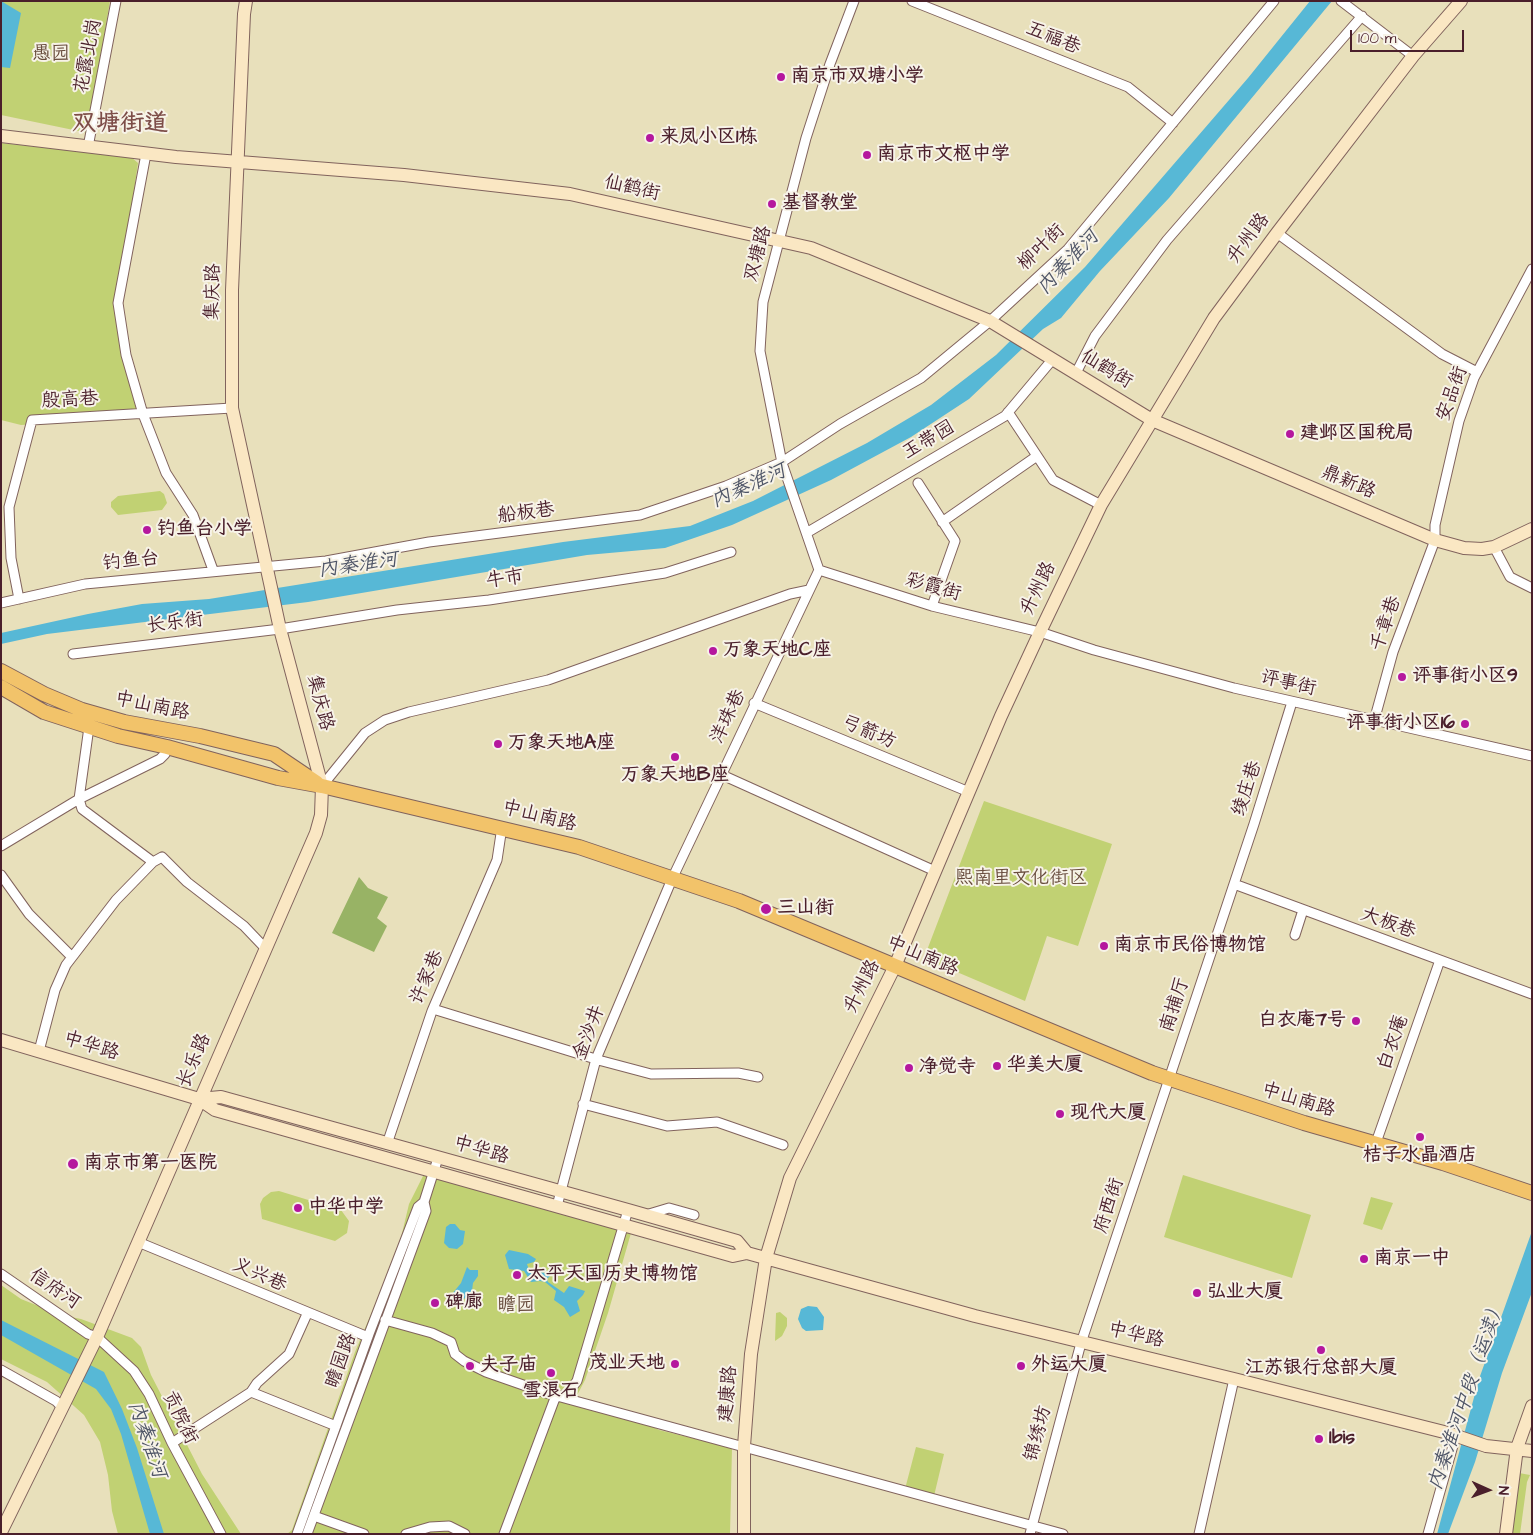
<!DOCTYPE html>
<html>
<head>
<meta charset="utf-8">
<style>
  body { margin:0 }
  #map { position:relative; width:1533px; height:1535px; overflow:hidden; background:#e8e0bb; font-family:"Architects Daughter",sans-serif }
  canvas { display:block }
  .frame { position:absolute; inset:0; border:2px solid #4a1f2b; pointer-events:none }
  .north { position:absolute; left:1463px; top:1465px; width:50px; height:50px; -webkit-text-stroke:4px #f7f3e8; paint-order:stroke; rotate:92deg; font-size:14px; font-weight:700; line-height:20px; text-align:center; color:#4a1f2b }
  .north::after { content:''; display:block; margin:auto; width:18px; height:22px; background:#4a1f2b; clip-path:polygon(50% 0,100% 100%,50% 72%,0 100%) }
  .scale { position:absolute; left:1350px; top:30px; width:114px; height:22px; box-sizing:border-box; border:2px solid #4a1f2b; border-top:0; padding-left:6px; font-size:15px; line-height:18px; white-space:nowrap; color:#4a1f2b; -webkit-text-stroke:4px #f7f3e8; paint-order:stroke }
</style>
</head>
<body>
<div id="map">
<canvas width="1533" height="1535"></canvas>
<div class="frame"></div>
<div class="north">N</div>
<div class="scale">100 m</div>
</div>
<script>
const g = document.querySelector('canvas').getContext('2d');
g.lineJoin = 'round';
function paint(path, color) {
  g.fillStyle = color;
  g.fill(path, 'evenodd');
}
function shape(rows) {
  const path = new Path2D();
  for (const r of rows) {
    path.moveTo(r[0], r[1]);
    for (let i = 2; i < r.length; i += 2) path.lineTo(r[i], r[i + 1]);
  }
  return path;
}
function strokePath(path, color, width, dash) {
  g.strokeStyle = color;
  g.lineWidth = width;
  g.lineCap = dash ? 'butt' : 'round';
  g.setLineDash(dash || []);
  g.stroke(path);
}
function write(font, color, halo, rows, align = 'center') {
  g.font = font + ' "Architects Daughter","LXGW WenKai TC",sans-serif';
  g.lineWidth = 4;
  g.setLineDash([]);
  g.textBaseline = 'middle';
  g.strokeStyle = halo;
  g.fillStyle = color;
  for (const [text, x, y, turn = 0] of rows) {
    g.save();
    g.translate(x, y);
    g.rotate((+turn || 0) * Math.PI / 180);
    g.textAlign = isNaN(turn) ? turn : align;
    if (halo) g.strokeText(text, 0, 0);
    g.fillText(text, 0, 0);
    g.restore();
  }
}
paint(shape([
  [1,1,110,1,88,133,1,115],
  [1,143,131,157,138,163,118,303,139,418,21,425,1,420],
  [160,491,164,494,167,503,162,510,118,515,111,507,111,502,118,496],
  [984,801,1112,844,1078,946,1047,936,1025,1001,924,958],
  [448,1173,631,1233,608,1313,585,1380,572,1405,636,1418,659,1430,732,1448,730,1534,287,1534,292,1530,355,1352,398,1250,409,1204,423,1176],
  [1183,1175,1311,1215,1292,1278,1164,1237],
  [279,1191,341,1210,349,1221,347,1233,335,1241,262,1219,260,1204,263,1198,271,1192],
  [1371,1197,1393,1203,1382,1230,1363,1224],
  [1,1285,21,1299,61,1315,81,1319,132,1338,141,1347,151,1375,202,1474,241,1534,118,1534,112,1511,108,1475,100,1442,84,1415,47,1382,1,1359],
  [780,1312,787,1318,787,1326,782,1336,775,1341,776,1313],
  [916,1447,944,1454,934,1496,905,1489],
  [1519,1473,1530,1475,1527,1482,1520,1534,1511,1534]
]), '#c1d173');
paint(shape([
  [359,877,368,888,388,897,377,918,387,926,374,952,332,933]
]), '#98b365');
paint(shape([
  [1,1,21,13,10,68,1,67],
  [1310,1,1332,1,1169,198,1100,271,1061,318,1043,329,969,399,911,437,831,480,732,525,665,548,587,555,308,602,47,634,1,644,1,633,88,614,142,604,209,599,563,542,690,526,753,501,867,443,931,405,996,355,1085,267,1248,78],
  [450,1224,455,1224,460,1230,465,1231,463,1244,457,1249,449,1248,444,1243,446,1227],
  [1532,1231,1532,1292,1502,1373,1475,1462,1448,1534,1437,1534,1479,1379],
  [509,1250,528,1254,536,1259,534,1262,527,1264,529,1270,552,1274,547,1279,548,1282,564,1293,569,1286,585,1291,583,1295,577,1301,580,1311,570,1317,564,1307,554,1300,556,1291,545,1282,540,1281,531,1282,524,1271,509,1269,505,1255],
  [467,1267,470,1270,478,1270,478,1276,473,1283,472,1291,462,1301,452,1294,461,1283],
  [808,1306,817,1307,824,1317,823,1330,806,1331,802,1328,798,1319,801,1309],
  [1,1320,104,1372,122,1409,137,1448,164,1534,150,1534,121,1434,111,1409,96,1389,1,1335]
]), '#57b8d6');
const street = shape([
  [912,1,1128,87,1173,123],
  [1341,1,1413,56],
  [88,147,116,1],
  [146,154,118,303,126,355,143,414,166,473,193,515,213,570],
  [1277,233,1442,354,1477,372],
  [1076,373,1095,336,1167,240,1362,16],
  [1008,412,1053,480,1101,505],
  [918,483,955,541,932,606],
  [942,522,1037,456],
  [808,532,1005,416,1052,360],
  [1494,547,1510,577,1532,588],
  [819,570,932,606,1040,632,1094,650,1234,688,1532,756],
  [819,570,782,463,760,351,763,302,806,138,830,64,854,1],
  [19,599,11,558,9,507,32,420,232,408],
  [1,603,85,584,326,561,429,542,640,515,726,486,782,462,840,424,921,378,990,321,1068,249,1274,1],
  [73,654,280,629,397,610,489,600,665,573,731,552],
  [754,703,969,792],
  [1374,721,1393,652,1435,540,1435,525,1459,421,1474,378,1532,269],
  [720,774,935,871],
  [322,786,365,733,385,720,409,712,548,680,790,594,809,590],
  [1,846,79,799,89,727],
  [153,862,162,857,187,882,244,926,265,948],
  [1,875,29,914,72,957],
  [1234,884,1532,994],
  [1295,935,1303,910],
  [433,1009,602,1061,651,1074,738,1073,758,1077],
  [39,1051,55,990,66,965,116,900,153,862,82,809,79,799,160,759,165,754,167,747],
  [583,1104,667,1126,717,1122,783,1145],
  [1378,1137,1440,960],
  [387,1144,432,1011,497,860,502,827],
  [557,1206,596,1059,672,879,819,570],
  [649,1214,669,1208,694,1215],
  [138,1242,368,1337],
  [1,1274,88,1334,97,1337,134,1371,149,1394,172,1443,221,1534],
  [385,1320,432,1333,451,1342,455,1354,464,1361,486,1372,546,1393,1063,1534],
  [1,1370,56,1401,62,1407],
  [251,1392,336,1426],
  [172,1443,251,1392,257,1383,289,1354,307,1314],
  [314,1516,364,1534],
  [297,1534,369,1334,418,1207,424,1202],
  [307,1534,426,1211,424,1202,438,1158],
  [406,1534,430,1527,449,1526,465,1534],
  [504,1534,555,1398,567,1394,577,1381,628,1210],
  [1030,1534,1081,1343,1254,824,1292,702],
  [1199,1534,1234,1379],
  [1428,1534,1454,1442]
]);
const secondary = shape([
  [1,136,176,157,404,175,570,194,811,248,990,321,1152,420,1435,540,1464,548,1482,549,1494,547,1532,529],
  [1,1040,199,1099,215,1110,733,1256,747,1253],
  [199,1099,221,1097,628,1210,737,1241,747,1253,975,1316,1234,1379,1448,1433,1486,1446,1532,1451],
  [1,1532,97,1337,316,833,321,815,322,786,280,629,232,408,232,290,244,14,246,1],
  [744,1534,744,1446,751,1354,766,1258,790,1178,895,966,1001,716,1040,632,1101,505,1214,318,1277,233,1413,56,1461,1],
  [1506,1534,1517,1448,1532,1406]
]);
const primary = shape([
  [1,671,44,694,82,710,124,722,200,736,274,754,317,783],
  [1,687,44,712,118,736,167,747,278,778,322,786,579,847,739,901,1152,1073,1304,1123,1443,1163,1532,1193]
]);
strokePath(street, '#81635d', 11);
strokePath(secondary, '#81635d', 14);
strokePath(primary, '#81635d', 16);
strokePath(street, '#fff', 9);
strokePath(secondary, '#fae7c3', 12);
strokePath(primary, '#f2c36a', 14);
for (const [x, y, r, color] of [
  [781,77,5,"#b5179e"],
  [650,138,5,"#b5179e"],
  [867,155,5,"#b5179e"],
  [772,204,5,"#b5179e"],
  [1290,434,5,"#b5179e"],
  [147,530,5,"#b5179e"],
  [713,651,5,"#b5179e"],
  [1402,677,5,"#b5179e"],
  [1465,724,5,"#b5179e"],
  [498,744,5,"#b5179e"],
  [675,757,5,"#b5179e"],
  [766,909,6,"#b5179e"],
  [1104,946,5,"#b5179e"],
  [1356,1021,5,"#b5179e"],
  [997,1066,5,"#b5179e"],
  [909,1068,5,"#b5179e"],
  [1060,1114,5,"#b5179e"],
  [1420,1137,5,"#b5179e"],
  [73,1164,6,"#b5179e"],
  [298,1208,5,"#b5179e"],
  [1364,1259,5,"#b5179e"],
  [517,1275,5,"#b5179e"],
  [1197,1293,5,"#b5179e"],
  [435,1303,5,"#b5179e"],
  [1321,1350,5,"#b5179e"],
  [675,1364,5,"#b5179e"],
  [470,1366,5,"#b5179e"],
  [1021,1366,5,"#b5179e"],
  [551,1373,5,"#b5179e"],
  [1319,1439,5,"#b5179e"]
]) {
  const dot = new Path2D();
  dot.arc(x, y, r, 0, 2 * Math.PI);
  g.fillStyle = color;
  g.fill(dot);
  strokePath(dot, '#f7f3e8', 2);
}
write('19px', '#4a1f2b', '#f7f3e8', [
  ["五福巷",1053,39,22],
  ["花露北岗",89,56,-79],
  ["仙鹤街",632,189,13],
  ["升州路",1249,239,-53],
  ["柳叶街",1042,248,-44],
  ["双塘路",759,254,-75],
  ["集庆路",214,292,-89],
  ["仙鹤街",1106,370,31],
  ["安品街",1453,394,-70],
  ["殷高巷",70,401,-3],
  ["玉带园",929,441,-30],
  ["鼎新路",1348,483,23],
  ["船板巷",526,514,-7],
  ["钓鱼台",131,562,-6],
  ["牛市",505,580,-8],
  ["彩霞街",933,588,16],
  ["升州路",1039,589,-64],
  ["长乐街",175,624,-7],
  ["千章巷",1387,624,-71],
  ["评事街",1288,684,13],
  ["集庆路",319,703,75],
  ["中山南路",152,707,12],
  ["洋珠巷",729,717,-65],
  ["弓箭坊",868,733,23],
  ["绫庄巷",1248,789,-72],
  ["中山南路",539,817,14],
  ["大板巷",1388,924,20],
  ["中山南路",922,957,23],
  ["许家巷",428,978,-67],
  ["升州路",863,987,-63],
  ["南捕厅",1176,1005,-72],
  ["金沙井",590,1033,-69],
  ["白衣庵",1394,1043,-71],
  ["中华路",91,1047,17],
  ["长乐路",195,1061,-67],
  ["中山南路",1298,1101,17],
  ["中华路",481,1151,16],
  ["府西街",1110,1206,-72],
  ["义兴巷",259,1276,23],
  ["信府河",54,1290,34],
  ["中华路",1136,1336,13],
  ["瞻园路",342,1361,-70],
  ["建康路",729,1394,-85],
  ["贡院街",179,1418,64],
  ["锦绣坊",1039,1434,-75]
]);
write('19px', '#684c3d', '#f7f3e8', [
  ["愚园",51,55],
  ["熙南里文化街区",1021,879],
  ["瞻园",516,1306]
]);
write('bold 19px', '#4a1f2b', '#f7f3e8', [
  ["南京市双塘小学",791,77],
  ["来凤小区1栋",660,138],
  ["南京市文枢中学",877,155],
  ["基督教堂",782,204],
  ["建邺区国税局",1300,434],
  ["钓鱼台小学",157,530],
  ["万象天地C座",723,651],
  ["评事街小区9",1412,677],
  ["评事街小区16",1455,724,"right"],
  ["万象天地A座",508,744],
  ["万象天地B座",675,776,"center"],
  ["三山街",777,909],
  ["南京市民俗博物馆",1114,946],
  ["白衣庵7号",1346,1021,"right"],
  ["华美大厦",1007,1066],
  ["净觉寺",919,1068],
  ["现代大厦",1070,1114],
  ["桔子水晶酒店",1420,1156,"center"],
  ["南京市第一医院",84,1164],
  ["中华中学",308,1208],
  ["南京一中",1374,1259],
  ["太平天国历史博物馆",527,1275],
  ["弘业大厦",1207,1293],
  ["碑廊",445,1303],
  ["茂业天地",665,1364,"right"],
  ["夫子庙",480,1366],
  ["外运大厦",1031,1366],
  ["江苏银行总部大厦",1321,1369,"center"],
  ["雪浪石",551,1392,"center"],
  ["Ibis",1329,1439]
], 'left');
write('italic 20px', '#4f5567', '#f7f3e8', [
  ["内秦淮河",1069,263,-47],
  ["内秦淮河",749,487,-24],
  ["内秦淮河",358,566,-8],
  ["内秦淮河中段（运渎）",1468,1395,-71],
  ["内秦淮河",146,1440,71]
]);
write('bold 24px', '#7d4d48', '#f7f3e8', [
  ["双塘街道",120,125]
]);
</script>
</body>
</html>
